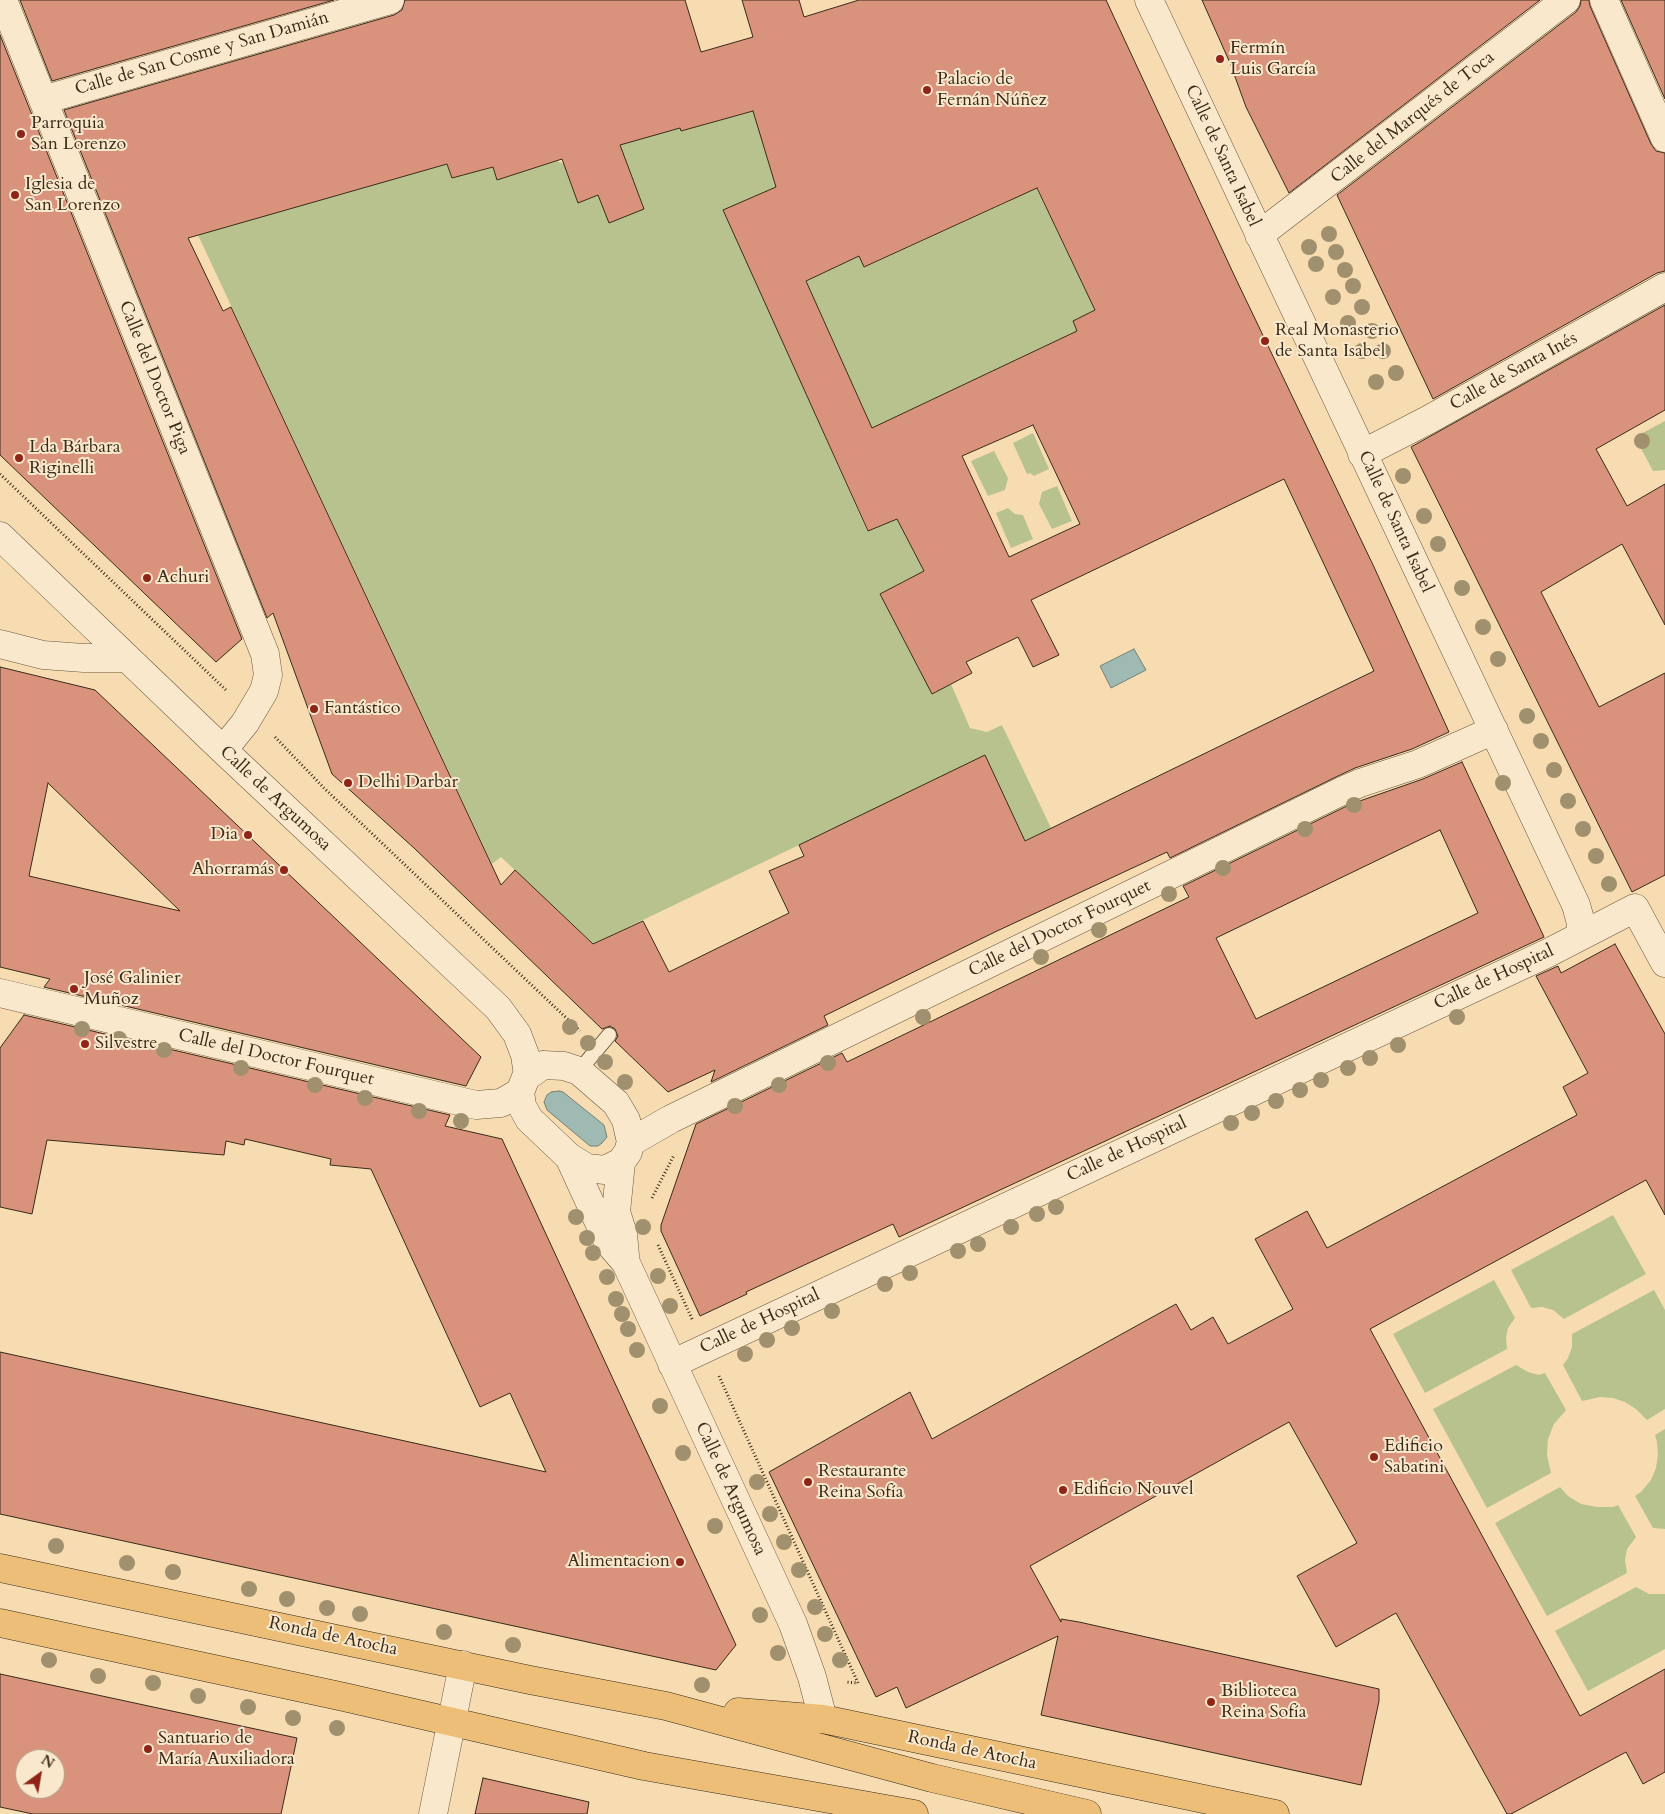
<!DOCTYPE html>
<html>
<head>
<meta charset="utf-8">
<style>
  body { margin:0 }
  #map { position:relative; width:1665px; height:1814px; overflow:hidden; background:#f7dcb1; font-family:Cardo,serif }
  canvas { display:block }
  .north { position:absolute; left:15px; top:1749px; width:50px; height:50px; box-sizing:border-box; background:#fae8cc; border:1px solid #ac9c84; border-radius:50%; rotate:32deg; font-size:14px; font-weight:700; line-height:20px; text-align:center; color:#382b19 }
  .north::after { content:''; display:block; margin:auto; width:18px; height:22px; background:#8f2418; clip-path:polygon(50% 0,100% 100%,50% 72%,0 100%) }
</style>
</head>
<body>
<div id="map">
<canvas width="1665" height="1814"></canvas>
<div class="north">N</div>
</div>
<script>
const g = document.querySelector('canvas').getContext('2d');
g.lineJoin = 'round';
function paint(path, color) {
  g.fillStyle = color;
  g.fill(path, 'evenodd');
}
function shape(rows) {
  const path = new Path2D();
  for (const r of rows) {
    path.moveTo(r[0], r[1]);
    for (let i = 2; i < r.length; i += 2) path.lineTo(r[i], r[i + 1]);
  }
  return path;
}
function strokePath(path, color, width, dash) {
  g.strokeStyle = color;
  g.lineWidth = width;
  g.lineCap = dash ? 'butt' : 'round';
  g.setLineDash(dash || []);
  g.stroke(path);
}
function write(font, color, halo, rows, align = 'center') {
  g.font = font + ' Cardo,serif';
  g.lineWidth = 4;
  g.setLineDash([]);
  g.textBaseline = 'middle';
  g.strokeStyle = halo;
  g.fillStyle = color;
  for (const [text, x, y, turn = 0] of rows) {
    g.save();
    g.translate(x, y);
    g.rotate((+turn || 0) * Math.PI / 180);
    g.textAlign = isNaN(turn) ? turn : align;
    if (halo) g.strokeText(text, 0, 0);
    g.fillText(text, 0, 0);
    g.restore();
  }
}
paint(shape([
  [750,99,781,203,724,210,867,531,897,519,924,571,880,594,932,694,951,684,970,728,987,732,1002,725,1051,828,1025,841,799,845,593,944,501,857,492,864,198,235,447,164,452,178,493,167,497,180,557,161,564,164,578,203,598,195,610,222,644,208,618,142,680,128,681,131,750,112],
  [1031,177,1095,310,1074,321,1077,331,872,428,806,281,859,256,865,267,1010,201],
  [1665,421,1665,470,1653,471,1635,437],
  [1033,433,1049,469,1034,476,1030,473,1027,474,1013,443],
  [994,451,1008,478,1005,490,988,496,971,461],
  [1057,486,1072,521,1052,529,1039,504,1042,492],
  [1008,508,1015,514,1023,515,1033,539,1011,548,996,513],
  [1613,1215,1646,1274,1564,1319,1553,1310,1542,1307,1531,1308,1511,1270],
  [1494,1280,1515,1318,1508,1328,1506,1338,1507,1349,1425,1393,1393,1334],
  [1654,1290,1665,1310,1665,1409,1647,1420,1636,1409,1625,1402,1613,1398,1600,1397,1582,1401,1563,1365,1568,1358,1572,1347,1572,1334],
  [1516,1365,1528,1372,1539,1375,1545,1373,1566,1410,1554,1424,1548,1439,1547,1455,1551,1473,1487,1508,1433,1409],
  [1665,1429,1665,1529,1653,1528,1635,1496,1641,1492,1651,1480,1656,1468,1658,1455,1657,1442,1655,1435],
  [1560,1487,1568,1496,1581,1504,1597,1507,1613,1507,1618,1505,1636,1537,1627,1549,1625,1560,1627,1573,1547,1616,1495,1523],
  [1636,1587,1649,1594,1665,1594,1665,1649,1588,1691,1555,1631]
]), '#b7c28f');
const water = shape([
  [1134,649,1146,670,1111,688,1100,666,1134,649],
  [559,1091,563,1092,604,1125,607,1137,602,1143,598,1146,590,1146,547,1110,544,1102,547,1095,551,1092,559,1091]
]);
paint(water, '#9fbab3');
strokePath(water, '#768175', 1);
const building = shape([
  [20,0,334,0,52,81,20,0],
  [405,0,685,0,701,52,753,37,742,0,799,0,804,17,859,0,1106,0,1235,277,1374,567,1449,732,1412,749,1355,768,1338,776,1170,858,1167,852,997,931,824,1016,828,1025,711,1082,715,1070,668,1092,615,1041,618,1036,615,1029,610,1026,602,1029,414,848,332,774,273,613,267,618,64,110,394,15,402,10,405,0],
  [753,111,776,187,723,210,868,531,897,519,924,571,880,594,932,694,972,673,966,662,1018,637,1033,667,1059,655,1031,600,1284,479,1374,671,1025,841,985,755,799,845,804,856,769,871,789,913,669,972,643,921,593,944,515,870,501,885,231,307,223,311,188,238,447,164,452,178,493,167,497,180,562,159,578,203,598,195,609,223,644,209,620,145,680,128,681,131,753,111],
  [1037,188,1095,310,1073,321,1077,331,872,428,806,281,859,256,864,267,1037,188],
  [1033,425,1080,524,1009,557,962,456,1033,425],
  [1202,0,1540,0,1289,193,1246,107,1230,63,1202,0],
  [1581,0,1589,0,1590,6,1651,144,1656,151,1665,153,1665,271,1657,273,1433,399,1337,195,1576,12,1580,6,1581,0],
  [1621,0,1665,0,1665,99,1621,0],
  [0,35,242,639,216,662,0,455,0,35],
  [1665,305,1665,410,1596,449,1627,506,1665,484,1665,625,1622,544,1541,592,1599,707,1665,673,1665,875,1632,892,1411,447,1665,305],
  [0,667,95,690,481,1057,466,1086,44,987,50,979,0,967,0,667],
  [48,783,180,911,29,876,48,783],
  [1462,762,1544,937,899,1237,893,1224,746,1292,747,1294,700,1316,661,1231,661,1225,696,1124,842,1053,847,1062,1189,897,1183,886,1351,804,1423,779,1462,762],
  [1440,830,1478,913,1256,1019,1216,938,1440,830],
  [1615,944,1665,1034,1665,1215,1646,1180,1370,1329,1580,1716,1665,1669,1665,1772,1643,1784,1626,1752,1511,1814,1507,1814,1396,1613,1336,1647,1297,1576,1357,1543,1289,1422,1030,1566,1061,1622,1061,1619,1079,1622,1379,1689,1379,1701,1361,1785,1041,1715,1058,1636,906,1708,897,1687,876,1697,769,1472,910,1392,932,1439,1176,1304,1191,1330,1213,1317,1228,1344,1293,1309,1255,1239,1307,1211,1327,1248,1577,1115,1563,1087,1588,1073,1536,976,1558,966,1561,973,1615,944],
  [24,1015,450,1115,445,1126,502,1139,736,1645,716,1670,0,1514,0,1352,546,1472,510,1393,480,1407,371,1169,330,1165,331,1159,245,1139,244,1145,226,1141,224,1155,47,1140,32,1214,0,1207,0,1048,24,1015],
  [0,1674,297,1738,281,1814,33,1814,0,1807,0,1674],
  [25,1759,55,1759,55,1789,25,1789,25,1759],
  [483,1778,589,1802,587,1814,475,1814,483,1778]
]);
paint(building, '#d9937d');
strokePath(building, '#382b19', 1);
const lane = shape([
  [579,1071,609,1035]
]);
const street = shape([
  [3,0,265,654,268,675,264,691,245,723,223,750],
  [1149,0,1576,905,1581,923,1581,935],
  [1604,0,1665,138],
  [43,100,390,0],
  [1259,235,1566,0],
  [1362,454,1428,420,1665,287],
  [0,536,223,750,498,1008,517,1034,525,1055,528,1075],
  [0,644,43,655,84,658,127,658],
  [0,993,476,1105,501,1103,520,1092],
  [543,1065,564,1066,579,1071,616,1103,626,1120,631,1142,628,1152,621,1162,605,1170,587,1168,569,1157,529,1119,522,1106,520,1092,526,1077,543,1065],
  [631,1142,671,1119,1344,790,1360,783,1418,764,1494,730],
  [569,1157,608,1242,626,1263,793,1624,812,1677,823,1719],
  [621,1162,616,1212,623,1234,625,1256],
  [672,1364,1548,953,1635,908,1665,963],
  [433,1814,463,1665]
]);
const primary = shape([
  [0,1568,530,1680,666,1706,932,1778,1087,1814],
  [0,1623,344,1697,644,1766,914,1814],
  [738,1712,823,1719,1275,1814]
]);
strokePath(lane, '#68573f', 16);
strokePath(street, '#68573f', 29);
strokePath(primary, '#382b19', 29);
strokePath(shape([
  [0,474,227,691],
  [275,737,324,788,580,1031],
  [652,1198,674,1155],
  [658,1245,693,1321],
  [719,1376,858,1683,846,1682]
]), '#382b19', 3, [1, 2.5]);
strokePath(lane, '#fae8cc', 14);
strokePath(street, '#fae8cc', 28);
strokePath(primary, '#ecbe78', 28);
g.fillStyle = '#a0906d';
for (const [x, y] of [
  [1329,234],
  [1309,247],
  [1336,252],
  [1316,264],
  [1345,270],
  [1353,286],
  [1333,297],
  [1362,307],
  [1348,323],
  [1372,331],
  [1362,351],
  [1383,351],
  [1396,373],
  [1376,382],
  [1642,441],
  [1403,476],
  [1424,516],
  [1438,544],
  [1462,588],
  [1483,627],
  [1498,659],
  [1527,716],
  [1541,741],
  [1554,770],
  [1503,783],
  [1568,801],
  [1354,805],
  [1305,829],
  [1583,829],
  [1596,856],
  [1223,868],
  [1609,884],
  [1169,894],
  [1099,930],
  [1041,957],
  [923,1017],
  [1457,1017],
  [570,1027],
  [82,1029],
  [119,1039],
  [588,1043],
  [1398,1045],
  [164,1050],
  [1370,1058],
  [605,1062],
  [828,1063],
  [241,1068],
  [1348,1068],
  [1321,1080],
  [625,1082],
  [315,1085],
  [779,1085],
  [1300,1090],
  [365,1098],
  [1276,1101],
  [735,1106],
  [419,1111],
  [1252,1113],
  [461,1121],
  [1231,1123],
  [1056,1207],
  [1037,1214],
  [576,1217],
  [643,1227],
  [1011,1227],
  [587,1238],
  [978,1244],
  [958,1251],
  [593,1253],
  [910,1273],
  [658,1276],
  [607,1277],
  [885,1284],
  [616,1299],
  [670,1306],
  [832,1311],
  [622,1314],
  [792,1328],
  [628,1329],
  [767,1340],
  [637,1350],
  [745,1354],
  [660,1406],
  [683,1453],
  [757,1482],
  [770,1514],
  [715,1526],
  [784,1542],
  [56,1546],
  [127,1563],
  [799,1570],
  [173,1572],
  [249,1589],
  [287,1599],
  [815,1607],
  [327,1608],
  [360,1614],
  [760,1615],
  [444,1632],
  [825,1634],
  [513,1645],
  [778,1653],
  [49,1660],
  [840,1660],
  [98,1676],
  [153,1683],
  [702,1685],
  [198,1696],
  [248,1707],
  [293,1718],
  [337,1728]
]) {
  g.beginPath();
  g.arc(x, y, 8, 0, 2 * Math.PI);
  g.fill();
}
for (const [x, y, r, color] of [
  [1220,59,5,"#8f2418"],
  [927,90,5,"#8f2418"],
  [21,134,5,"#8f2418"],
  [15,195,5,"#8f2418"],
  [1265,341,5,"#8f2418"],
  [19,458,5,"#8f2418"],
  [147,578,5,"#8f2418"],
  [314,709,5,"#8f2418"],
  [348,783,5,"#8f2418"],
  [248,835,5,"#8f2418"],
  [284,870,5,"#8f2418"],
  [74,989,5,"#8f2418"],
  [85,1044,5,"#8f2418"],
  [1374,1457,5,"#8f2418"],
  [808,1482,5,"#8f2418"],
  [1063,1490,5,"#8f2418"],
  [680,1562,5,"#8f2418"],
  [1211,1702,5,"#8f2418"],
  [148,1749,5,"#8f2418"]
]) {
  const dot = new Path2D();
  dot.arc(x, y, r, 0, 2 * Math.PI);
  g.fillStyle = color;
  g.fill(dot);
  strokePath(dot, '#fae8cc', 2);
}
write('18px', '#382b19', '#fae8cc', [
  ["Fermín",1230,49],
  ["Luis García",1230,70],
  ["Palacio de",937,80],
  ["Fernán Núñez",937,101],
  ["Parroquia",31,124],
  ["San Lorenzo",31,145],
  ["Iglesia de",25,185],
  ["San Lorenzo",25,206],
  ["Real Monasterio",1275,331],
  ["de Santa Isabel",1275,352],
  ["Lda Bárbara",29,448],
  ["Riginelli",29,469],
  ["Achuri",157,578],
  ["Fantástico",324,709],
  ["Delhi Darbar",358,783],
  ["Dia",238,835,"right"],
  ["Ahorramás",274,870,"right"],
  ["José Galinier",84,979],
  ["Muñoz",84,1000],
  ["Silvestre",95,1044],
  ["Edificio",1384,1447],
  ["Sabatini",1384,1468],
  ["Restaurante",818,1472],
  ["Reina Sofía",818,1493],
  ["Edificio Nouvel",1073,1490],
  ["Alimentacion",670,1562,"right"],
  ["Biblioteca",1221,1692],
  ["Reina Sofía",1221,1713],
  ["Santuario de",158,1739],
  ["María Auxiliadora",158,1760]
], 'left');
write('18px', '#382b19', '#fae8cc', [
  ["Calle de San Cosme y San Damián",202,54,-16],
  ["Calle del Marqués de Toca",1413,118,-38],
  ["Calle de Santa Isabel",1222,156,65],
  ["Calle de Santa Inés",1514,372,-29],
  ["Calle del Doctor Piga",154,378,68],
  ["Calle de Santa Isabel",1395,522,65],
  ["Calle de Argumosa",275,799,43],
  ["Calle del Doctor Fourquet",1060,929,-26],
  ["Calle de Hospital",1494,978,-25],
  ["Calle del Doctor Fourquet",276,1058,13],
  ["Calle de Hospital",1127,1150,-25],
  ["Calle de Hospital",760,1322,-25],
  ["Calle de Argumosa",730,1489,65],
  ["Ronda de Atocha",333,1637,12],
  ["Ronda de Atocha",972,1751,12]
]);
</script>
</body>
</html>
